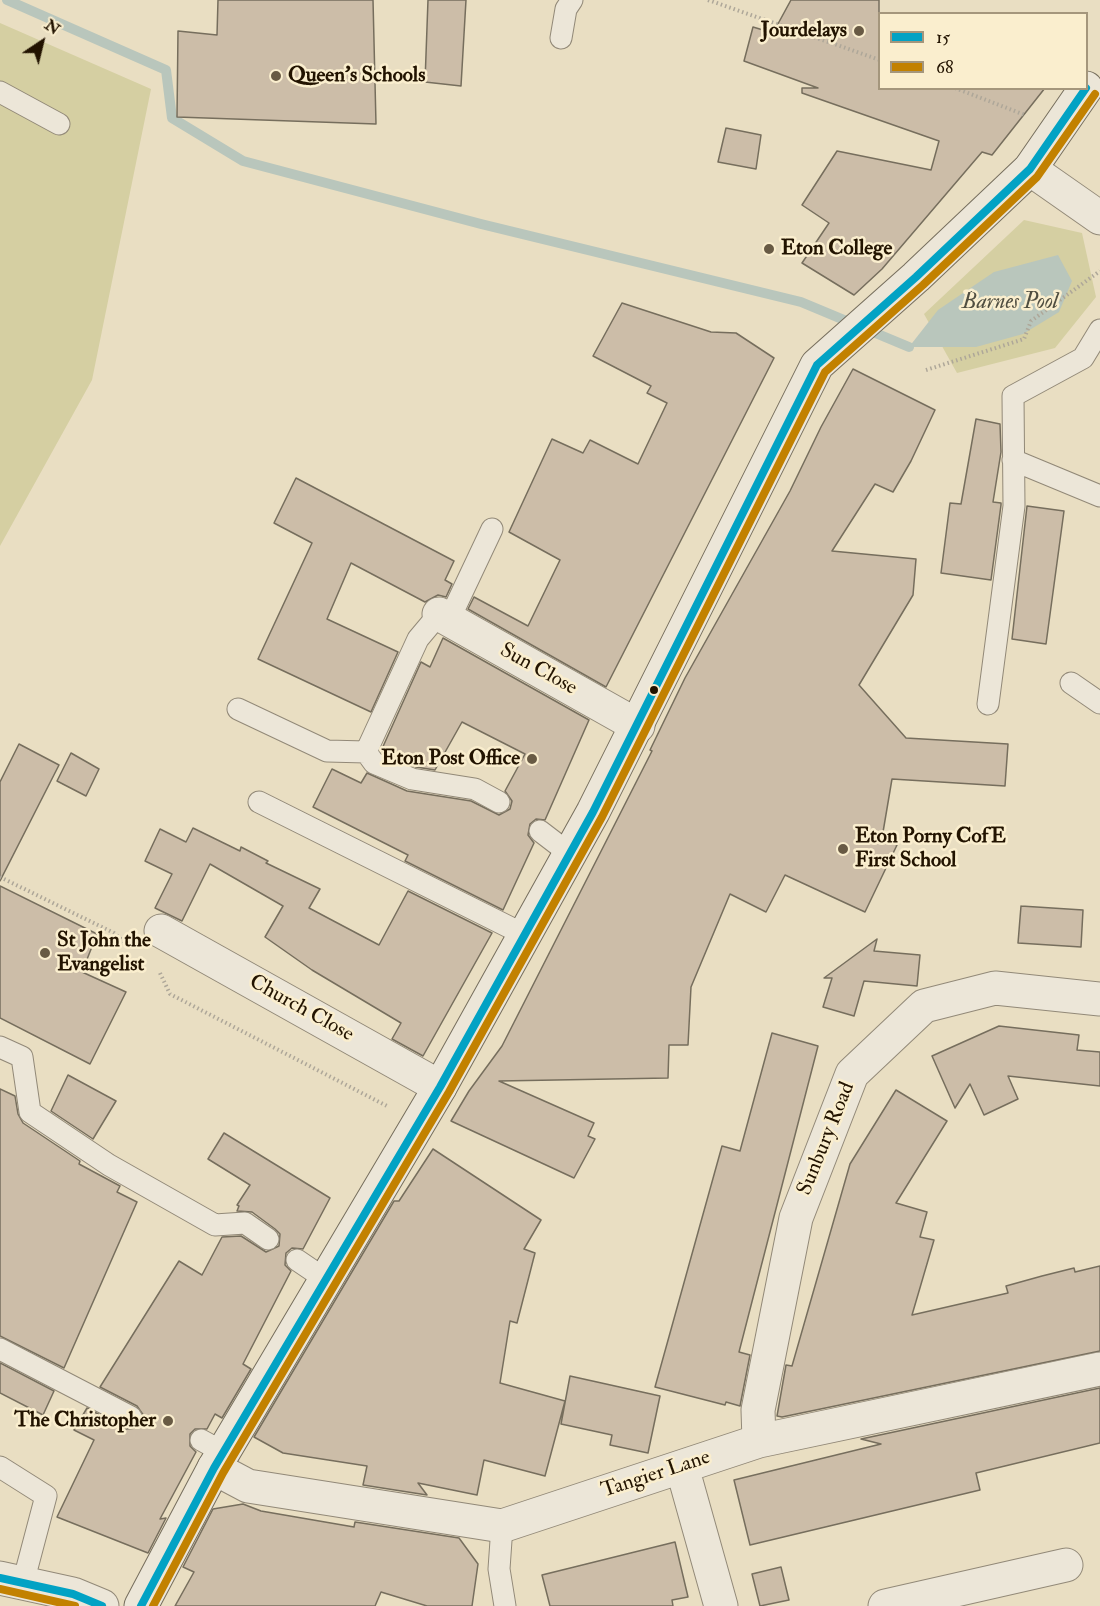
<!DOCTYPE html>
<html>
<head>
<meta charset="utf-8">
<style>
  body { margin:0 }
  #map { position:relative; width:1100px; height:1606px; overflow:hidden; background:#e9dec2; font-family:"IM FELL Double Pica",serif }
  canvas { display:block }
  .legend { position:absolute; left:878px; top:12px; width:210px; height:78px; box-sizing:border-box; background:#faeece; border:2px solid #a4967c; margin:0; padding:8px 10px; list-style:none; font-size:18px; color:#221300 }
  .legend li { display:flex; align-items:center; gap:12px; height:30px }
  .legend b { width:30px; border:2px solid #a4967c }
  .north { position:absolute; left:12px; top:12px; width:60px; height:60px; -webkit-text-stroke:4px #faeece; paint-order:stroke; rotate:35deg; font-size:16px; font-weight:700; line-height:24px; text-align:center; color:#221300 }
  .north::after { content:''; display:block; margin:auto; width:21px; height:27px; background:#221300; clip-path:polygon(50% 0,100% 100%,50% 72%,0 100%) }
</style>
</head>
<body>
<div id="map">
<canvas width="1100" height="1606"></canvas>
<ul class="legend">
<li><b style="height:8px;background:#02a2c4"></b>15</li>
<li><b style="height:8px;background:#c28100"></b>68</li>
</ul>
<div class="north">N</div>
</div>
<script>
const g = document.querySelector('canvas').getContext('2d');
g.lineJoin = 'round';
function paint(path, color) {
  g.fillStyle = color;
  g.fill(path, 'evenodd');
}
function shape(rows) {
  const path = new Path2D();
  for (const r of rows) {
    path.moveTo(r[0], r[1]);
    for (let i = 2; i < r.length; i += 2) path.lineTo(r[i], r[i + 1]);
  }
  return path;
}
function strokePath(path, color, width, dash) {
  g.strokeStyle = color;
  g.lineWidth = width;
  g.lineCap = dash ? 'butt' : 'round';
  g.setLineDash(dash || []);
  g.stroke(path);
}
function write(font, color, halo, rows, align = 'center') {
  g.font = font + ' "IM FELL Double Pica",serif';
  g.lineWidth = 5;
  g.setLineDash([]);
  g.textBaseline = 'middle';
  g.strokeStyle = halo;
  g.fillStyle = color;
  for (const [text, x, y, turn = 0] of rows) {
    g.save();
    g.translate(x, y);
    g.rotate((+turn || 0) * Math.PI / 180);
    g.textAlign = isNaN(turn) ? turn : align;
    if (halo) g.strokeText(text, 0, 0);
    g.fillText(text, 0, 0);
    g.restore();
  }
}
paint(shape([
  [0,23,151,89,92,380,0,546],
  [1024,220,1082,233,1096,297,1055,348,957,373,924,314]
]), '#d5cfa2');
paint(shape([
  [1058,255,1072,281,1059,312,1023,334,976,347,909,347,938,310,994,272]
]), '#b9c6bc');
strokePath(shape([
  [7,0,166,70,172,118,243,161,481,224,801,302,909,347]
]), '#b9c6bc', 10);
const building = shape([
  [218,0,373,0,376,124,177,117,178,31,217,35,218,0],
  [428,0,466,0,461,86,425,82,428,0],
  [791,0,879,0,879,88,1045,88,992,155,982,152,882,269,854,295,802,263,829,223,802,205,837,151,931,170,939,141,802,93,802,88,818,88,744,61,753,27,773,33,791,0],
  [726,128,761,135,756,169,718,162,726,128],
  [622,303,711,332,736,333,774,358,606,687,468,609,474,597,528,626,560,560,509,532,552,439,583,453,590,440,638,464,667,403,647,393,651,386,593,356,622,303],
  [853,369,935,410,911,461,893,492,875,484,832,551,916,559,913,595,859,685,906,738,1008,744,1005,786,892,779,882,838,897,845,865,912,785,875,766,912,730,894,691,987,688,1045,669,1045,668,1078,499,1081,594,1123,588,1136,595,1139,574,1178,451,1121,469,1091,502,1046,652,751,650,750,685,678,790,491,821,427,853,369],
  [976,419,1000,424,1001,452,993,502,1001,503,1001,505,991,580,941,573,950,503,961,504,976,419],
  [296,478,454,561,445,580,452,584,446,597,438,595,425,602,351,563,327,619,398,652,371,712,258,659,312,543,274,523,296,478],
  [1027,506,1064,511,1046,644,1012,639,1027,506],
  [443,638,589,720,545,820,536,819,530,824,528,835,534,843,503,910,405,861,408,855,313,807,332,769,361,783,367,773,407,791,471,801,499,815,510,809,512,801,505,791,525,754,462,722,435,770,416,767,381,751,421,662,430,667,443,638],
  [19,744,59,765,0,881,0,782,19,744],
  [71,753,99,769,86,796,57,781,71,753],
  [193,828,240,851,241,847,268,861,266,863,320,889,309,908,379,945,408,891,492,933,423,1056,392,1039,401,1023,312,970,265,937,283,906,210,864,182,921,155,908,172,874,145,861,160,829,186,842,193,828],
  [0,886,97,934,82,972,126,992,90,1064,0,1018,0,886],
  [1021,906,1083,910,1081,947,1018,943,1021,906],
  [877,939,874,951,920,955,917,986,864,981,854,1016,823,1007,832,978,824,978,877,939],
  [999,1026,1079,1035,1077,1050,1100,1052,1100,1086,1008,1076,1018,1099,984,1115,970,1084,955,1108,932,1056,999,1026],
  [772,1033,818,1046,739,1352,750,1355,740,1406,726,1402,725,1405,655,1387,722,1146,740,1151,772,1033],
  [68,1075,116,1101,93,1139,51,1111,68,1075],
  [0,1089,15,1096,18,1114,23,1123,80,1161,79,1164,120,1186,117,1192,137,1202,64,1368,0,1336,0,1089],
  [896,1090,947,1121,896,1203,927,1212,920,1237,934,1240,912,1315,1008,1293,1006,1286,1042,1276,1074,1268,1075,1272,1100,1266,1100,1351,782,1417,777,1416,786,1365,792,1366,850,1164,896,1090],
  [224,1133,330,1198,303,1249,292,1248,286,1253,285,1265,291,1271,243,1364,251,1369,222,1418,215,1414,207,1429,195,1429,190,1434,190,1446,196,1452,160,1519,166,1518,148,1553,57,1517,94,1440,74,1430,87,1408,126,1429,137,1428,143,1422,144,1416,137,1406,100,1387,179,1261,202,1275,222,1237,241,1236,266,1252,279,1246,280,1234,275,1229,252,1212,237,1211,239,1206,237,1205,250,1185,208,1159,224,1133],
  [433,1149,541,1220,524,1249,535,1253,517,1323,510,1321,500,1383,565,1401,545,1476,484,1460,477,1495,418,1483,427,1495,363,1485,367,1466,283,1453,254,1437,394,1201,399,1201,433,1149],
  [0,1363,54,1391,43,1415,0,1393,0,1363],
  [570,1376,660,1396,648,1453,610,1445,612,1435,561,1424,570,1376],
  [1100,1388,1100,1443,976,1473,980,1490,750,1545,734,1480,881,1444,861,1439,1100,1388],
  [243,1504,261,1511,354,1527,355,1522,459,1538,478,1564,472,1606,427,1606,381,1592,375,1606,175,1606,194,1572,183,1567,213,1509,243,1504],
  [675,1542,688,1597,672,1600,673,1606,550,1606,542,1575,675,1542],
  [781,1567,789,1600,760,1606,752,1574,781,1567]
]);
paint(building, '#ccbda8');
strokePath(building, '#766e5d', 1.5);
const service = shape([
  [561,38,566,9,572,0],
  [0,92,59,124],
  [1013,460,1100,496],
  [439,614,418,639,366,752,374,763,412,779,475,789,499,802],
  [449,620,492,529],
  [1071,683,1100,703],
  [988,704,1014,506,1013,396,1083,358,1100,330],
  [238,709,327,751,366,752],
  [259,802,525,935],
  [540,831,570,854],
  [0,1047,22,1057,30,1112,109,1165,215,1225,245,1223,268,1239],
  [297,1260,325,1279],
  [0,1349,131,1417],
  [201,1440,223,1452],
  [0,1467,46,1496,23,1583],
  [502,1526,499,1569,505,1606]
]);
const minor = shape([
  [1030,169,1100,218],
  [439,614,638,726],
  [161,931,440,1087],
  [759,1441,758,1410,796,1218,852,1074,924,1006,995,988,1100,999],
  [682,1467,721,1606],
  [214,1468,248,1486,502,1526,759,1441,1100,1369],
  [885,1606,1066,1565]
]);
const tertiary = shape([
  [0,1578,73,1594,102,1606]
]);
const secondary = shape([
  [141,1606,214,1468,440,1087,593,812,817,365,916,277,1030,169,1086,88]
]);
strokePath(service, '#928978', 23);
strokePath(minor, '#928978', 35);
strokePath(tertiary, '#928978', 35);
strokePath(secondary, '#766e5d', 35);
strokePath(shape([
  [708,0,880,60],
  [955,88,1025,115],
  [926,370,1024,339,1031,321,1100,271],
  [0,877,114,933,127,944],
  [160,973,170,994,387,1106]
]), '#aea799', 4, [1.5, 3]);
strokePath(service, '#ece6d8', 21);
strokePath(minor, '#ece6d8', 33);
strokePath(tertiary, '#ece6d8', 33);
strokePath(secondary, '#ece6d8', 33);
strokePath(shape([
  [0,1578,73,1594,102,1606],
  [141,1606,214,1468,440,1087,593,812,817,365,916,277,1030,169,1086,88]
]), '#02a2c4', 8);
strokePath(shape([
  [0,1589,75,1606],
  [153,1606,223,1473,449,1092,602,817,825,372,923,285,1037,177,1095,94]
]), '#c28100', 8);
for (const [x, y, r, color] of [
  [859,31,6,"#685a44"],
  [276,76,6,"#685a44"],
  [769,249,6,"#685a44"],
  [654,690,5,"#221300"],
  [532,759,6,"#685a44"],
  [843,849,6,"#685a44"],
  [45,953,6,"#685a44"],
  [168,1421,6,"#685a44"]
]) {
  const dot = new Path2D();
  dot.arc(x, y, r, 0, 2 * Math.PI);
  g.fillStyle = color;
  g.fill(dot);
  strokePath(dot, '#faeece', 2);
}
write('bold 21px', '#221300', '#faeece', [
  ["Jourdelays",847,31,"right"],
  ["Queen's Schools",288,76],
  ["Eton College",781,249],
  ["Eton Post Office",520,759,"right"],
  ["Eton Porny CofE",855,837],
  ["First School",855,861],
  ["St John the",57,941],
  ["Evangelist",57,965],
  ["The Christopher",156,1421,"right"]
], 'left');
write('21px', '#221300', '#faeece', [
  ["Sun Close",538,670,29],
  ["Church Close",301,1009,29],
  ["Sunbury Road",827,1139,-68],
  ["Tangier Lane",656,1475,-18]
]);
write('italic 22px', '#504e41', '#faeece', [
  ["Barnes Pool",1010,303]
]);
</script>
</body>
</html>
